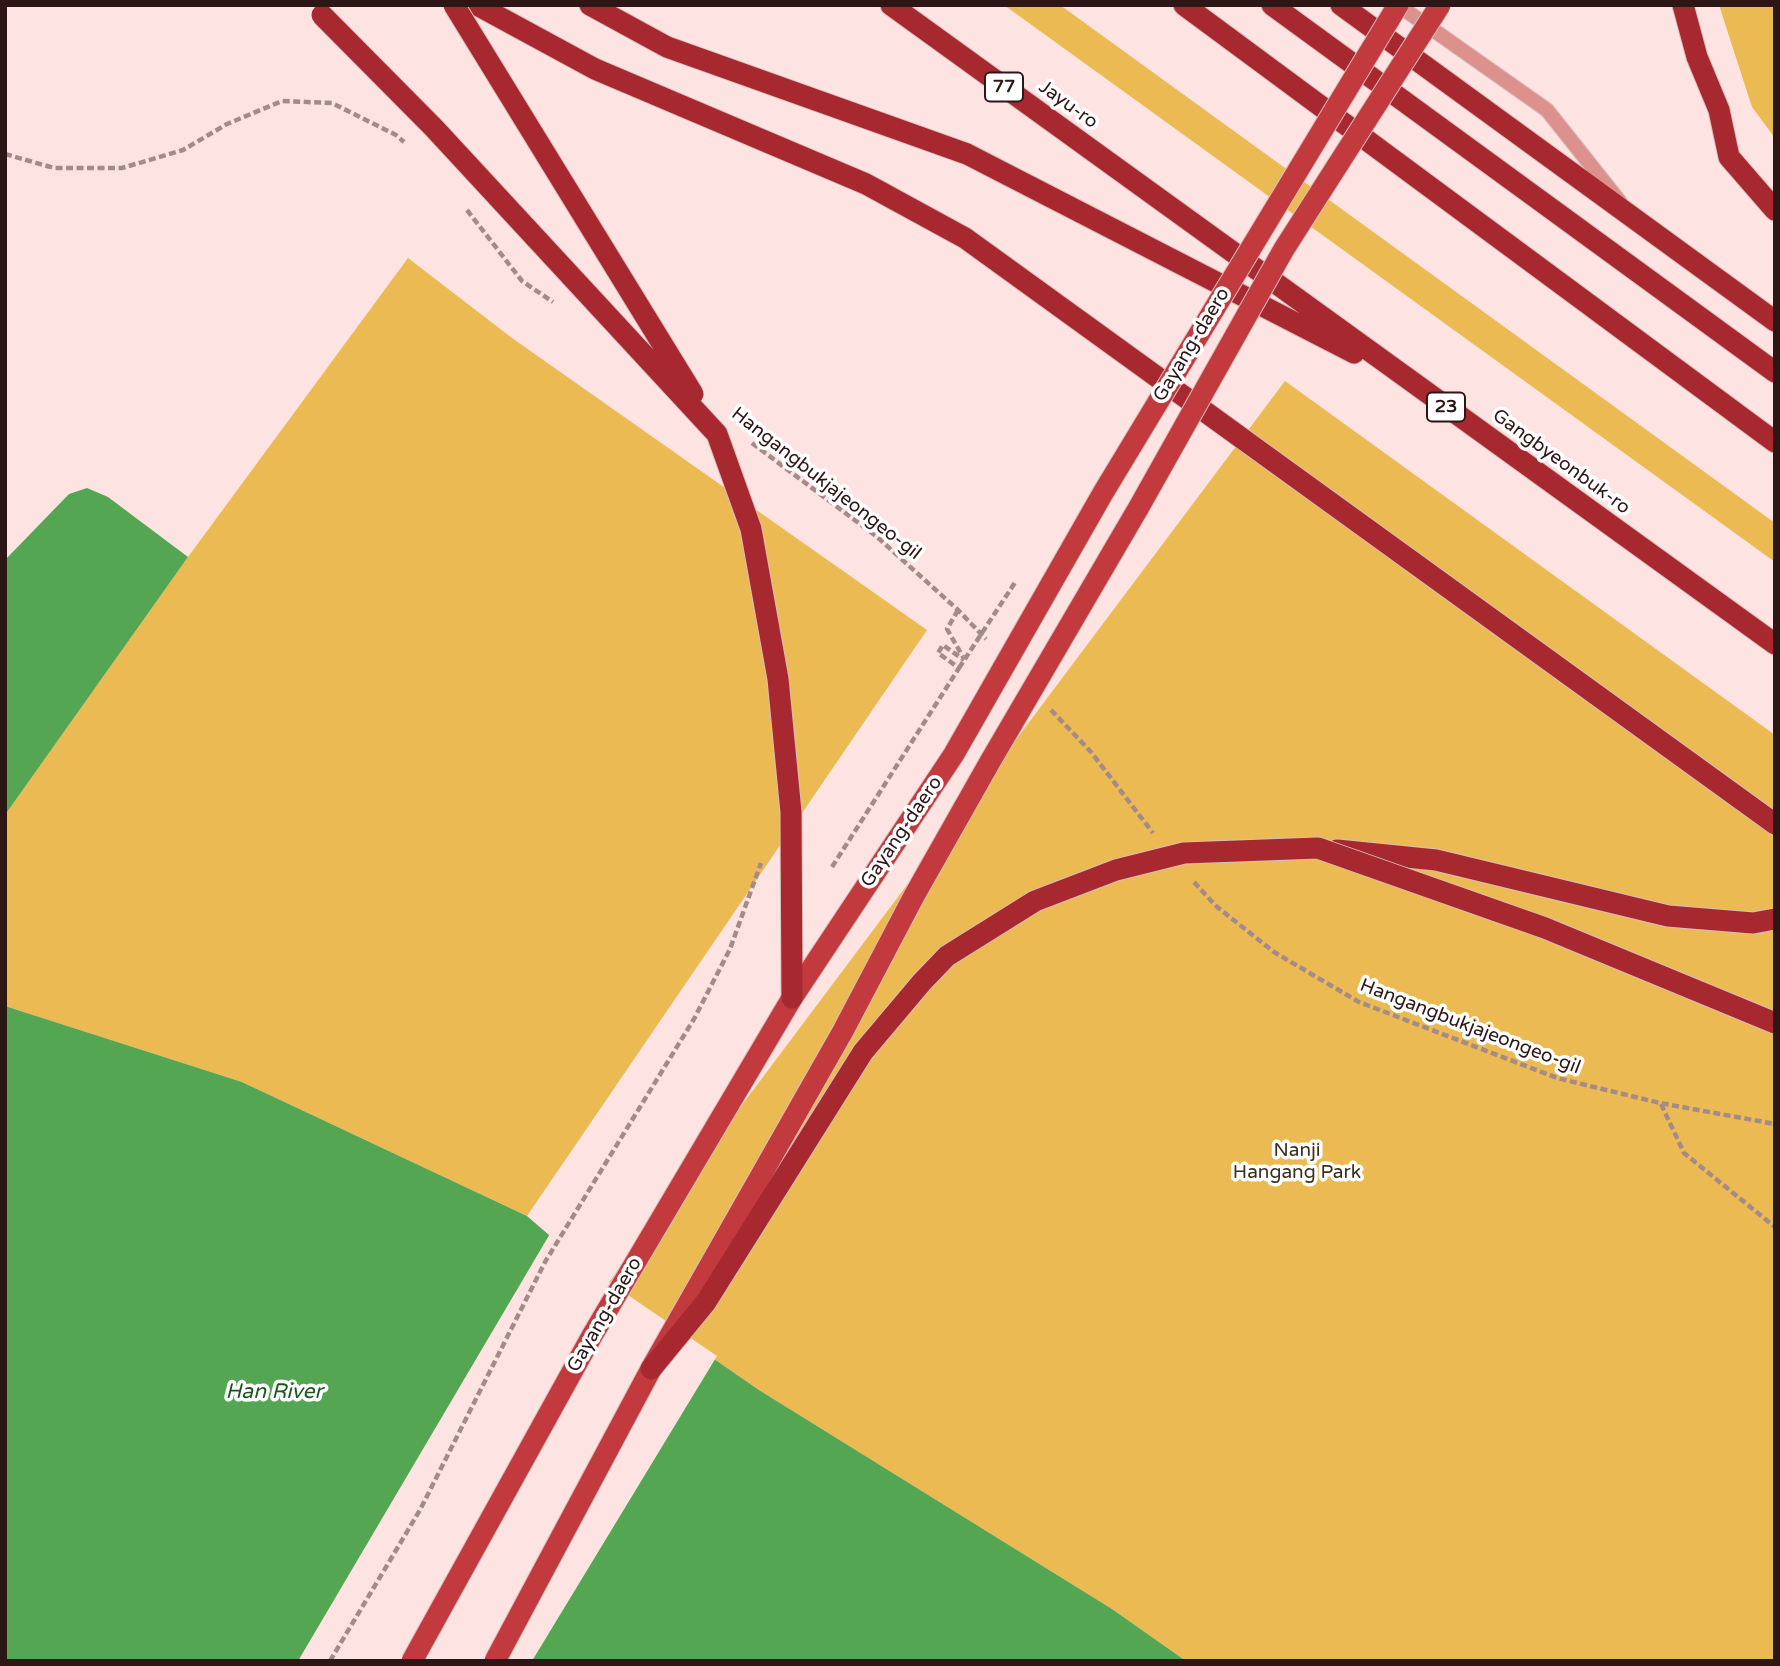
<!DOCTYPE html>
<html>
<head>
<meta charset="utf-8">
<style>
  body { margin:0 }
  #map { position:relative; width:1780px; height:1666px; overflow:hidden; background:#fde3e1; font-family:"Varela Round",sans-serif }
  canvas { display:block }
  .frame { position:absolute; inset:0; border:7px solid #2d1716; pointer-events:none }
</style>
</head>
<body>
<div id="map">
<canvas width="1780" height="1666"></canvas>
<div class="frame"></div>
</div>
<script>
const g = document.querySelector('canvas').getContext('2d');
g.lineJoin = 'round';
function paint(path, color) {
  g.fillStyle = color;
  g.fill(path, 'evenodd');
}
function shape(rows) {
  const path = new Path2D();
  for (const r of rows) {
    path.moveTo(r[0], r[1]);
    for (let i = 2; i < r.length; i += 2) path.lineTo(r[i], r[i + 1]);
  }
  return path;
}
function strokePath(path, color, width, dash) {
  g.strokeStyle = color;
  g.lineWidth = width;
  g.lineCap = dash ? 'butt' : 'round';
  g.setLineDash(dash || []);
  g.stroke(path);
}
function write(font, color, halo, rows, align = 'center') {
  g.font = font + ' "Varela Round",sans-serif';
  g.lineWidth = 7;
  g.setLineDash([]);
  g.textBaseline = 'middle';
  g.strokeStyle = halo;
  g.fillStyle = color;
  for (const [text, x, y, turn = 0] of rows) {
    g.save();
    g.translate(x, y);
    g.rotate((+turn || 0) * Math.PI / 180);
    g.textAlign = isNaN(turn) ? turn : align;
    if (halo) g.strokeText(text, 0, 0);
    g.fillText(text, 0, 0);
    g.restore();
  }
}
paint(shape([
  [1004,5,1060,5,1775,523,1775,562],
  [1719,5,1775,5,1775,138,1752,107],
  [408,258,512,338,927,630,527,1216,242,1082,5,1006,5,815,188,557],
  [1285,381,1775,735,1775,1661,1186,1661,1112,1609,759,1390,607,1285]
]), '#ecba52');
paint(shape([
  [87,488,108,497,188,557,5,815,5,560,69,494],
  [5,1006,242,1082,527,1216,607,1285,759,1390,1112,1609,1186,1661,5,1661]
]), '#55a653');
paint(shape([
  [551,1232,609,1282,717,1356,532,1661,298,1661]
]), '#fde3e1');
const lane = shape([
  [1398,5,1547,110,1620,202]
]);
const highway = shape([
  [477,5,595,69,866,184,965,238,1775,824],
  [590,5,667,47,967,154,1354,353],
  [891,5,1775,644],
  [1184,5,1775,442],
  [1272,5,1775,372],
  [1341,5,1775,321],
  [1683,5,1697,57,1719,110,1729,157,1775,210],
  [1337,850,1436,860,1668,916,1753,923,1775,919]
]);
strokePath(lane, '#d8bebc', 16);
strokePath(highway, '#d8bebc', 23);
strokePath(shape([
  [5,154,54,168,122,168,183,150,227,124,282,101,332,103,396,135,404,142],
  [467,210,522,281,553,302],
  [752,443,876,536,958,610,986,639],
  [958,610,947,629,963,657],
  [1051,710,1091,752,1153,833],
  [832,867,959,668,938,653,943,645,964,660],
  [1194,882,1216,906,1274,952,1359,1002,1557,1078,1660,1103,1775,1124],
  [1661,1104,1684,1153,1775,1227],
  [330,1661,420,1510,545,1262,694,1019,730,949,761,863]
]), '#a48b8a', 4.5, [7, 3.5]);
strokePath(lane, '#dc918d', 14);
strokePath(highway, '#a7282f', 21);
const primaryBridge = shape([
  [412,1661,593,1334,792,998,954,754,1103,493,1398,5],
  [495,1661,651,1369,843,1031,914,896,991,760,1139,507,1284,249,1440,5]
]);
const highwayBridge = shape([
  [454,5,693,394],
  [322,15,434,128,717,434,751,529,778,679,791,812,792,998],
  [651,1369,706,1302,863,1052,922,982,947,956,1035,901,1116,870,1184,853,1318,848,1545,928,1775,1023]
]);
strokePath(primaryBridge, '#d8bebc', 23, []);
strokePath(highwayBridge, '#d8bebc', 23, []);
strokePath(shape([
  [959,668,1016,581]
]), '#a48b8a', 4.5, [7, 3.5]);
strokePath(primaryBridge, '#c23a3e', 21);
strokePath(highwayBridge, '#a7282f', 21);
for (const [x, y, w] of [
  [1004,87,38],
  [1446,407,38]
]) {
  const box = new Path2D();
  box.roundRect(x - w / 2, y - 14.5, w, 29, 5);
  g.fillStyle = '#fff';
  g.fill(box);
  strokePath(box, '#2d1716', 2);
}
write('bold 18px', '#2d1716', null, [
  ["77",1004,87],
  ["23",1446,407]
]);
write('19px', '#2d1716', '#fff', [
  ["Jayu-ro",1068,105,36],
  ["Gayang-daero",1192,345,-59],
  ["Gangbyeonbuk-ro",1561,462,36],
  ["Hangangbukjajeongeo-gil",826,484,38],
  ["Gayang-daero",902,832,-56],
  ["Hangangbukjajeongeo-gil",1470,1027,21],
  ["Gayang-daero",605,1315,-60]
]);
write('19px', '#392f1c', '#fff', [
  ["Nanji",1297,1151],
  ["Hangang Park",1297,1173]
]);
write('italic 21px', '#1e551e', '#fff', [
  ["Han River",274,1392]
]);
</script>
</body>
</html>
